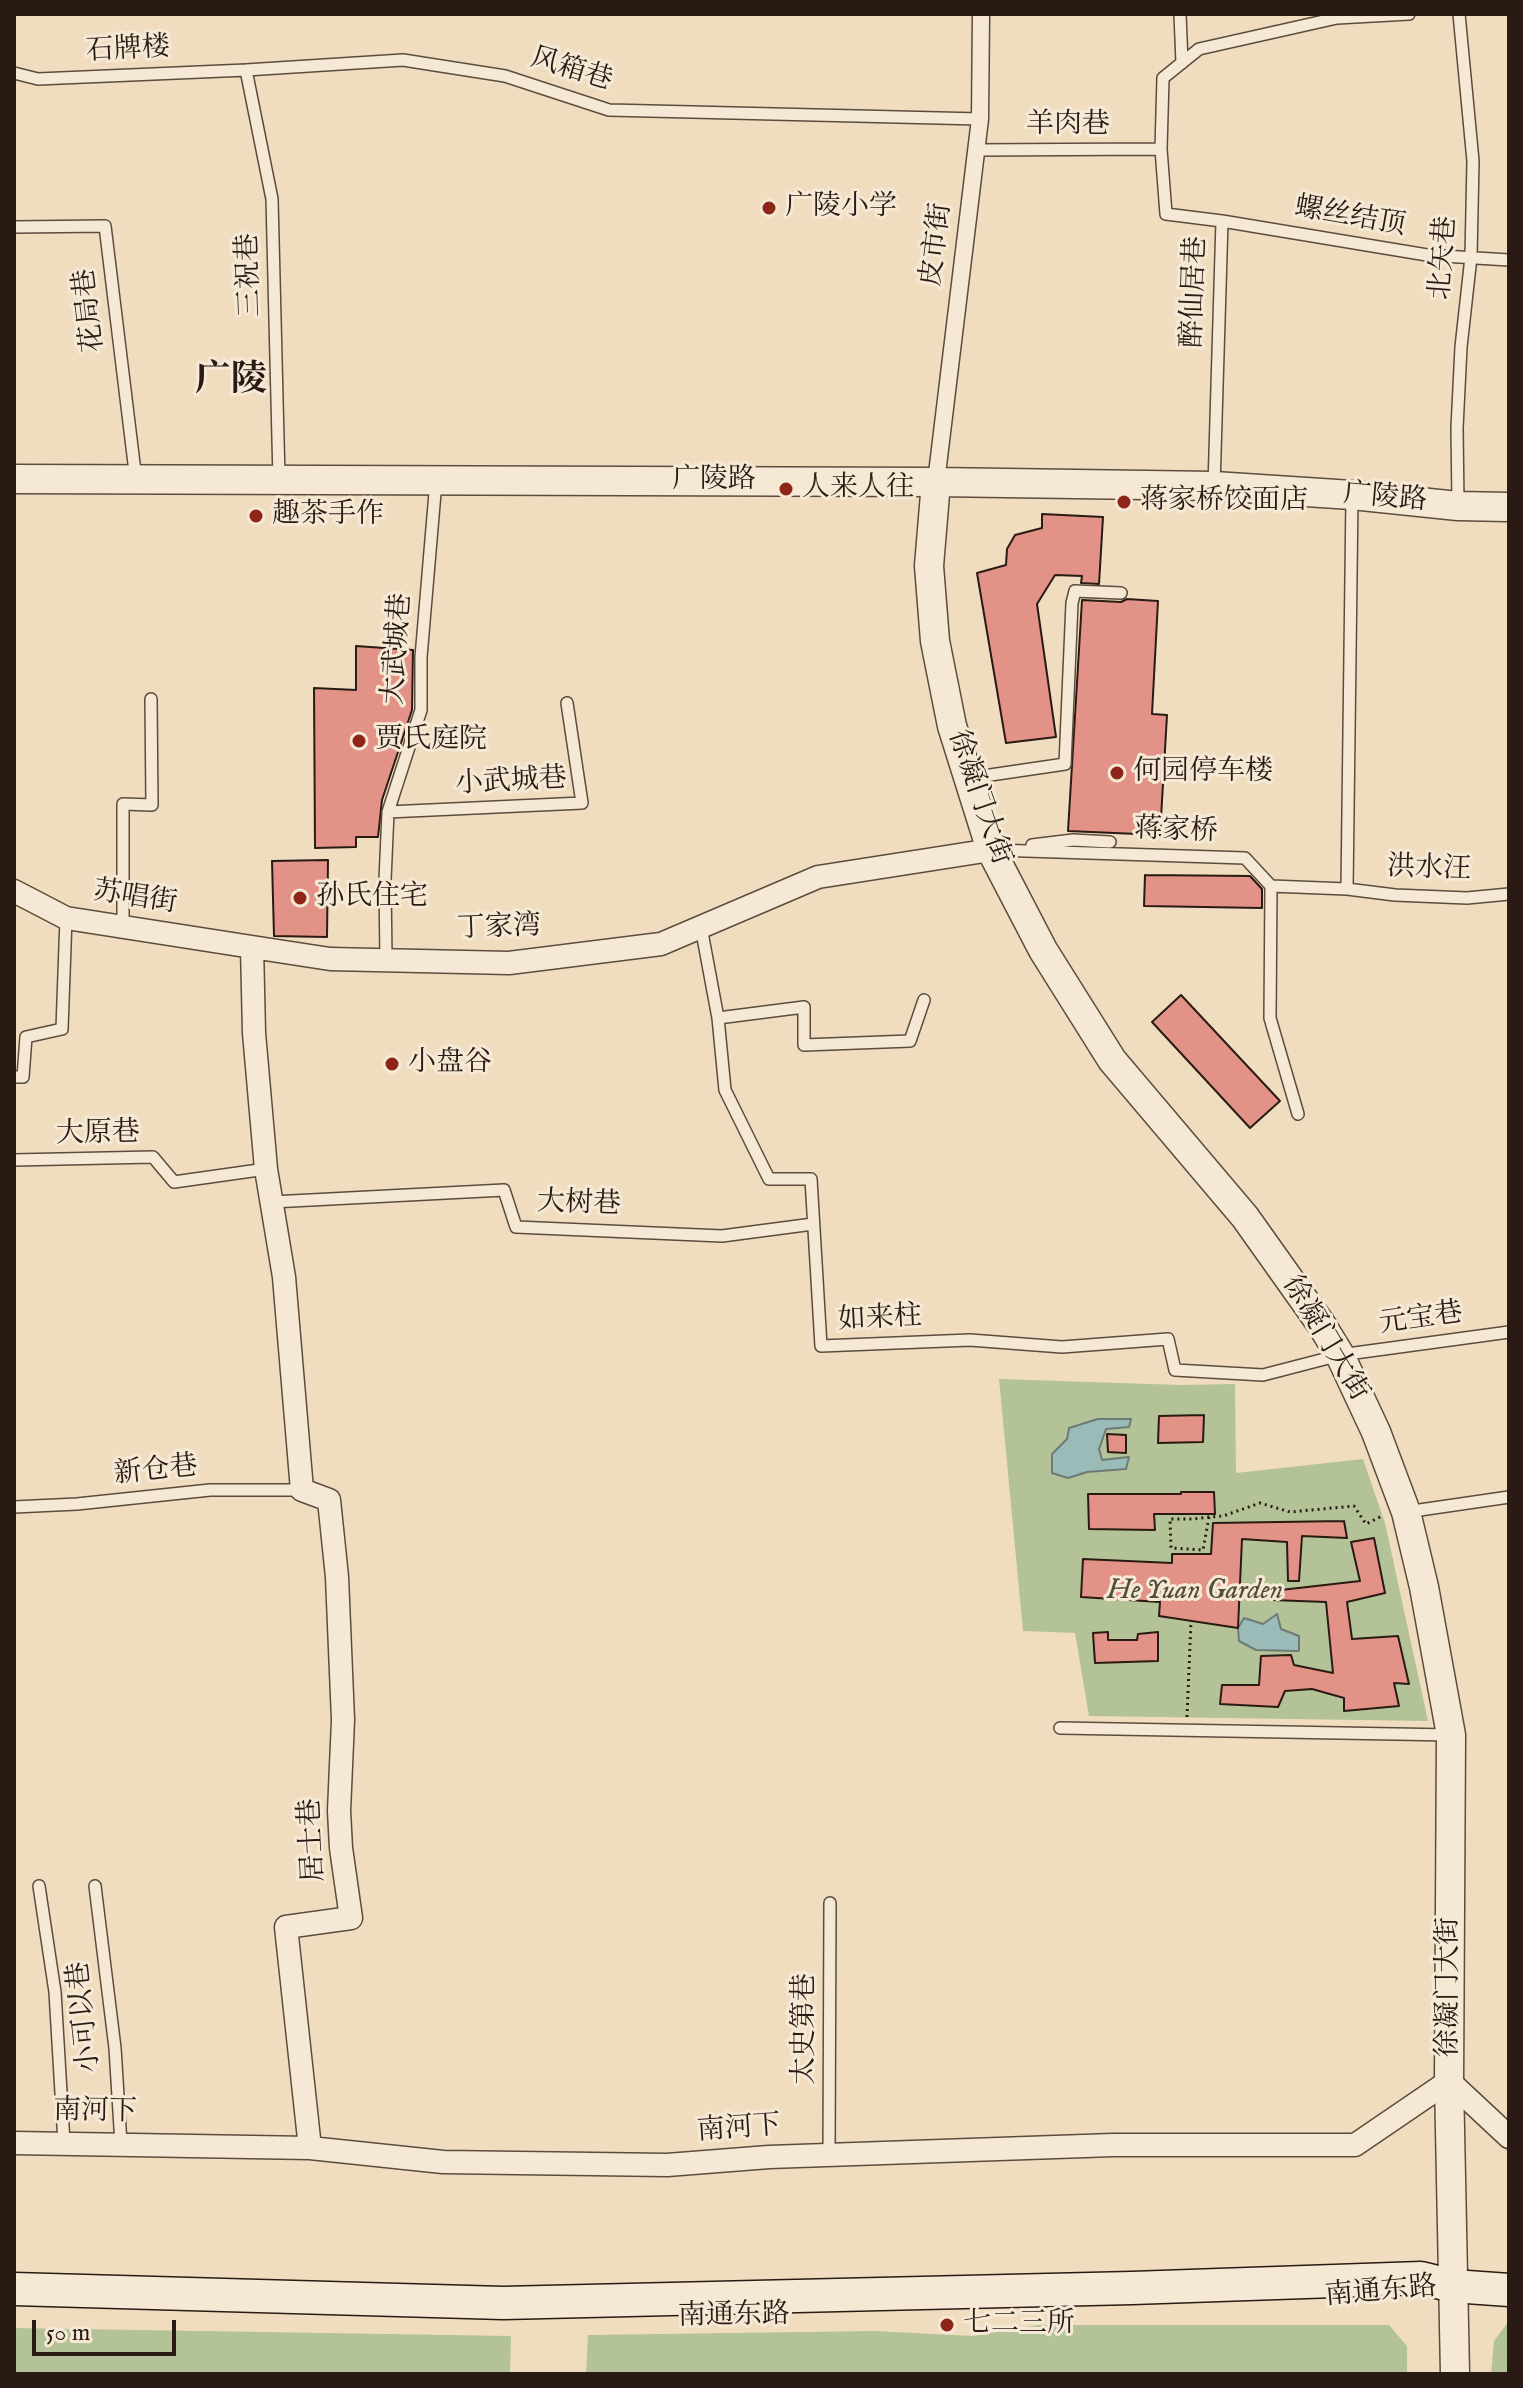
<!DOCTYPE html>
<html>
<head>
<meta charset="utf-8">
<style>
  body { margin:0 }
  #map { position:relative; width:1523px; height:2388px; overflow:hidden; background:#f0ddc0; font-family:"IM FELL English",serif }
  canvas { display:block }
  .frame { position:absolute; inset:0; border:16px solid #291b13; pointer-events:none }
  .scale { position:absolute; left:32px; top:2320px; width:144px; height:36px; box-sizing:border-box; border:4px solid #291b13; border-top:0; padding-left:10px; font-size:24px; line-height:28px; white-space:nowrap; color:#291b13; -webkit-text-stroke:6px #f5e9d6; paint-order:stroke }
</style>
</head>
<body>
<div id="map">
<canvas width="1523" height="2388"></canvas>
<div class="frame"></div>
<div class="scale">50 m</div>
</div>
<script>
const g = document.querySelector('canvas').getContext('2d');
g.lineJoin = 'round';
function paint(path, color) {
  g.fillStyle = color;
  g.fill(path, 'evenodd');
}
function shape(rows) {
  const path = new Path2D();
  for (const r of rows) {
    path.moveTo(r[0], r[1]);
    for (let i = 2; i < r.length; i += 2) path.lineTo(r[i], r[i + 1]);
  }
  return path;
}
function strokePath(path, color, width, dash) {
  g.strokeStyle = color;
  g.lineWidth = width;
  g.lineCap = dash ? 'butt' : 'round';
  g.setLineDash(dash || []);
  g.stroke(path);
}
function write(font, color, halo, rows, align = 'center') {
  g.font = font + ' "IM FELL English","Noto Serif SC",serif';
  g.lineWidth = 6;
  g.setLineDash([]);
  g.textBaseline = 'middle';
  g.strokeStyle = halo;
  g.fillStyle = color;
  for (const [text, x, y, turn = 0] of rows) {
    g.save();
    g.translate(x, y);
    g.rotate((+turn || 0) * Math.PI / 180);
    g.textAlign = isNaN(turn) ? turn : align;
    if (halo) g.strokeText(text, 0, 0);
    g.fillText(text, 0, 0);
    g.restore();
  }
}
paint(shape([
  [999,1379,1181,1385,1235,1384,1236,1473,1363,1459,1385,1523,1428,1721,1089,1716,1075,1633,1023,1631],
  [1509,2321,1509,2374,1491,2374,1494,2341],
  [1039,2325,1389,2325,1407,2346,1407,2374,586,2374,588,2335,874,2331,973,2336],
  [14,2328,511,2336,510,2374,14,2374]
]), '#b3c297');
const water = shape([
  [1098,1419,1131,1419,1129,1427,1106,1429,1099,1449,1102,1460,1129,1457,1126,1469,1087,1472,1068,1478,1052,1473,1052,1454,1067,1439,1069,1428,1098,1419],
  [1277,1614,1281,1629,1299,1636,1299,1651,1256,1650,1239,1641,1238,1628,1244,1618,1263,1624,1277,1614]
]);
paint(water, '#9bbbb8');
strokePath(water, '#6d7b76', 2);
const building = shape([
  [1042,514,1103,517,1099,584,1081,583,1082,576,1055,575,1037,604,1056,737,1006,743,977,573,1006,565,1007,549,1015,535,1042,528,1042,514],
  [1127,599,1158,601,1152,714,1167,715,1160,835,1068,831,1082,600,1121,602,1127,599],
  [356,646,413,650,412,710,382,800,378,837,356,837,356,847,315,848,314,688,356,690,356,646],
  [328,860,327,937,274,936,272,861,328,860],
  [1145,875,1250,876,1262,889,1262,908,1144,906,1145,875],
  [1181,995,1280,1101,1250,1128,1152,1022,1181,995],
  [1204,1415,1203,1442,1158,1443,1159,1416,1204,1415],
  [1107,1434,1126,1435,1126,1453,1108,1452,1107,1434],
  [1181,1492,1214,1492,1215,1514,1154,1514,1155,1530,1089,1529,1088,1494,1181,1494,1181,1492],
  [1344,1521,1347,1538,1302,1536,1299,1581,1288,1581,1287,1542,1242,1539,1238,1628,1159,1616,1160,1602,1081,1597,1083,1559,1172,1563,1172,1554,1211,1554,1213,1523,1344,1521],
  [1374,1538,1385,1593,1347,1602,1352,1639,1398,1636,1409,1684,1394,1683,1399,1706,1344,1711,1344,1698,1312,1689,1285,1691,1278,1707,1220,1704,1222,1685,1259,1685,1261,1656,1291,1655,1294,1665,1333,1673,1326,1602,1272,1600,1272,1591,1360,1581,1351,1542,1374,1538],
  [1108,1632,1108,1640,1137,1640,1138,1634,1158,1632,1158,1661,1095,1663,1093,1633,1108,1632]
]);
paint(building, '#e29286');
strokePath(building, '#291b13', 2);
const service = shape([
  [1180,14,1182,63],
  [246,70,272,199,279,479],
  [14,73,38,79,246,70,403,60,505,76,609,110,980,119],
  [975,150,1161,149],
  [1222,221,1427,255,1509,260],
  [14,227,105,226,136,480],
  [1214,486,1222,221,1166,214,1161,149,1163,78,1199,49,1337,18,1409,14],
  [1458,504,1457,428,1461,347,1471,257,1473,161,1459,14],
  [970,778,1065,764,1072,603,1075,591,1121,593],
  [388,812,582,803,567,703],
  [1032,845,1073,840,1110,842],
  [995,850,1245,858,1271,886,1347,889,1395,895,1467,898,1509,894],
  [1271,886,1270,1018,1298,1114],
  [1347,889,1352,497],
  [123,927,123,804,152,805,151,699],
  [701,927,718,1018,725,1090,769,1179,811,1179,821,1346,970,1340,1062,1347,1168,1339,1175,1370,1263,1375,1340,1355,1509,1332],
  [386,960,385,880,388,812,421,710,421,657,436,481],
  [718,1018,804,1007,804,1045,910,1041,924,1000],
  [14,1077,23,1077,26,1037,62,1029,66,918],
  [14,1160,153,1157,174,1182,266,1169],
  [272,1202,504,1190,516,1227,722,1236,813,1224],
  [14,1507,77,1504,210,1490,302,1490],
  [1406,1512,1509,1497],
  [1060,1728,1451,1735],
  [39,1886,55,1992,64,2143],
  [95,1886,115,2048,121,2144],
  [829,2155,830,1903]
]);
const pedestrian = shape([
  [936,482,980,119,981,14]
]);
const minor = shape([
  [14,891,66,918,252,947],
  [14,2143,310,2148,443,2162,667,2165,769,2157,1113,2145,1355,2145,1449,2081,1509,2137],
  [310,2148,286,1927,351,1918,341,1848,339,1811,343,1720,337,1577,329,1500,302,1490,284,1277,266,1169,254,1033,252,947,330,959,509,963,661,944,818,877,991,850]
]);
const tertiary = shape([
  [14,479,936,482,1214,486,1352,495,1458,506,1509,507],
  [936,482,929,566,935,641,952,726,991,850,1043,950,1112,1060,1245,1217,1321,1324,1340,1355,1376,1432,1406,1512,1424,1587,1451,1735,1449,2081,1455,2374]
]);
const secondary = shape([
  [14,2289,503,2303,1132,2288,1421,2278,1453,2286,1509,2290]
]);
strokePath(service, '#5b4c3e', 14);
strokePath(pedestrian, '#5b4c3e', 19);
strokePath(minor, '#5b4c3e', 25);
strokePath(tertiary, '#5b4c3e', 31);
strokePath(secondary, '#291b13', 35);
strokePath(shape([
  [1209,1517,1203,1550,1171,1548,1170,1519,1194,1519,1209,1517,1223,1516,1260,1503,1290,1512,1354,1506,1366,1524,1382,1516],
  [1187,1717,1191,1621]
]), '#291b13', 3, [2, 4]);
strokePath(service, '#f5e9d6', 11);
strokePath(pedestrian, '#f5e9d6', 16);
strokePath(minor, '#f5e9d6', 22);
strokePath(tertiary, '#f5e9d6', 28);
strokePath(secondary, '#f5e9d6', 32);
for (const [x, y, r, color] of [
  [769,208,8,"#8f2418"],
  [786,489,8,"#8f2418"],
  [1124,502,8,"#8f2418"],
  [256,516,8,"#8f2418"],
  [359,741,8,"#8f2418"],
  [1117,773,8,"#8f2418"],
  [300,898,8,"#8f2418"],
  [392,1064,8,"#8f2418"],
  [947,2325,8,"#8f2418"]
]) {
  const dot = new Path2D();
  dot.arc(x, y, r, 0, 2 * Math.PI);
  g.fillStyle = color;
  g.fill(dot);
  strokePath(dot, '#f5e9d6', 3);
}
write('28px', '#291b13', '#f5e9d6', [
  ["石牌楼",128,51,-3],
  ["风箱巷",571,71,17],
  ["羊肉巷",1068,126],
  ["螺丝结顶",1350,218,10],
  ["皮市街",938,245,-83],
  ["北矢巷",1445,258,-86],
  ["三祝巷",251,275,-92],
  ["醉仙居巷",1196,292,-88],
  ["花局巷",91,310,-97],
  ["广陵路",714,481],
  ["广陵路",1385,499,5],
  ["大武城巷",399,649,-86],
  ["小武城巷",511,783,-3],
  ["徐凝门大街",978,798,71],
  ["蒋家桥",1176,832,2],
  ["洪水汪",1429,870,2],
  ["苏唱街",135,899,9],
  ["丁家湾",499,929,-2],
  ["大原巷",98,1135,-1],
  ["大树巷",579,1205,2],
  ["如来柱",880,1320,-3],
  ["元宝巷",1421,1320,-8],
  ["徐凝门大街",1324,1339,59],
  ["新仓巷",156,1472,-6],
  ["居士巷",314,1840,-93],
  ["徐凝门大街",1450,1987,-90],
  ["小可以巷",86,2017,-96],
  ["太史第巷",806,2029,-90],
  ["南河下",95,2113,1],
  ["南河下",739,2130,-4],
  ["南通东路",1381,2293,-5],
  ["南通东路",734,2317,-1]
]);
write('28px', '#291b13', '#f5e9d6', [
  ["广陵小学",785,208],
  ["人来人往",802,489],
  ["蒋家桥饺面店",1140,502],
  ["趣茶手作",272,516],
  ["贾氏庭院",375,741],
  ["何园停车楼",1133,773],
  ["孙氏住宅",316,898],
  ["小盘谷",408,1064],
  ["七二三所",963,2325]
], 'left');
write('italic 28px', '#524d3b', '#f5e9d6', [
  ["He Yuan Garden",1195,1592]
]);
write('bold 36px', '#291b13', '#f5e9d6', [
  ["广陵",231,383]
]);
</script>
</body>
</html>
